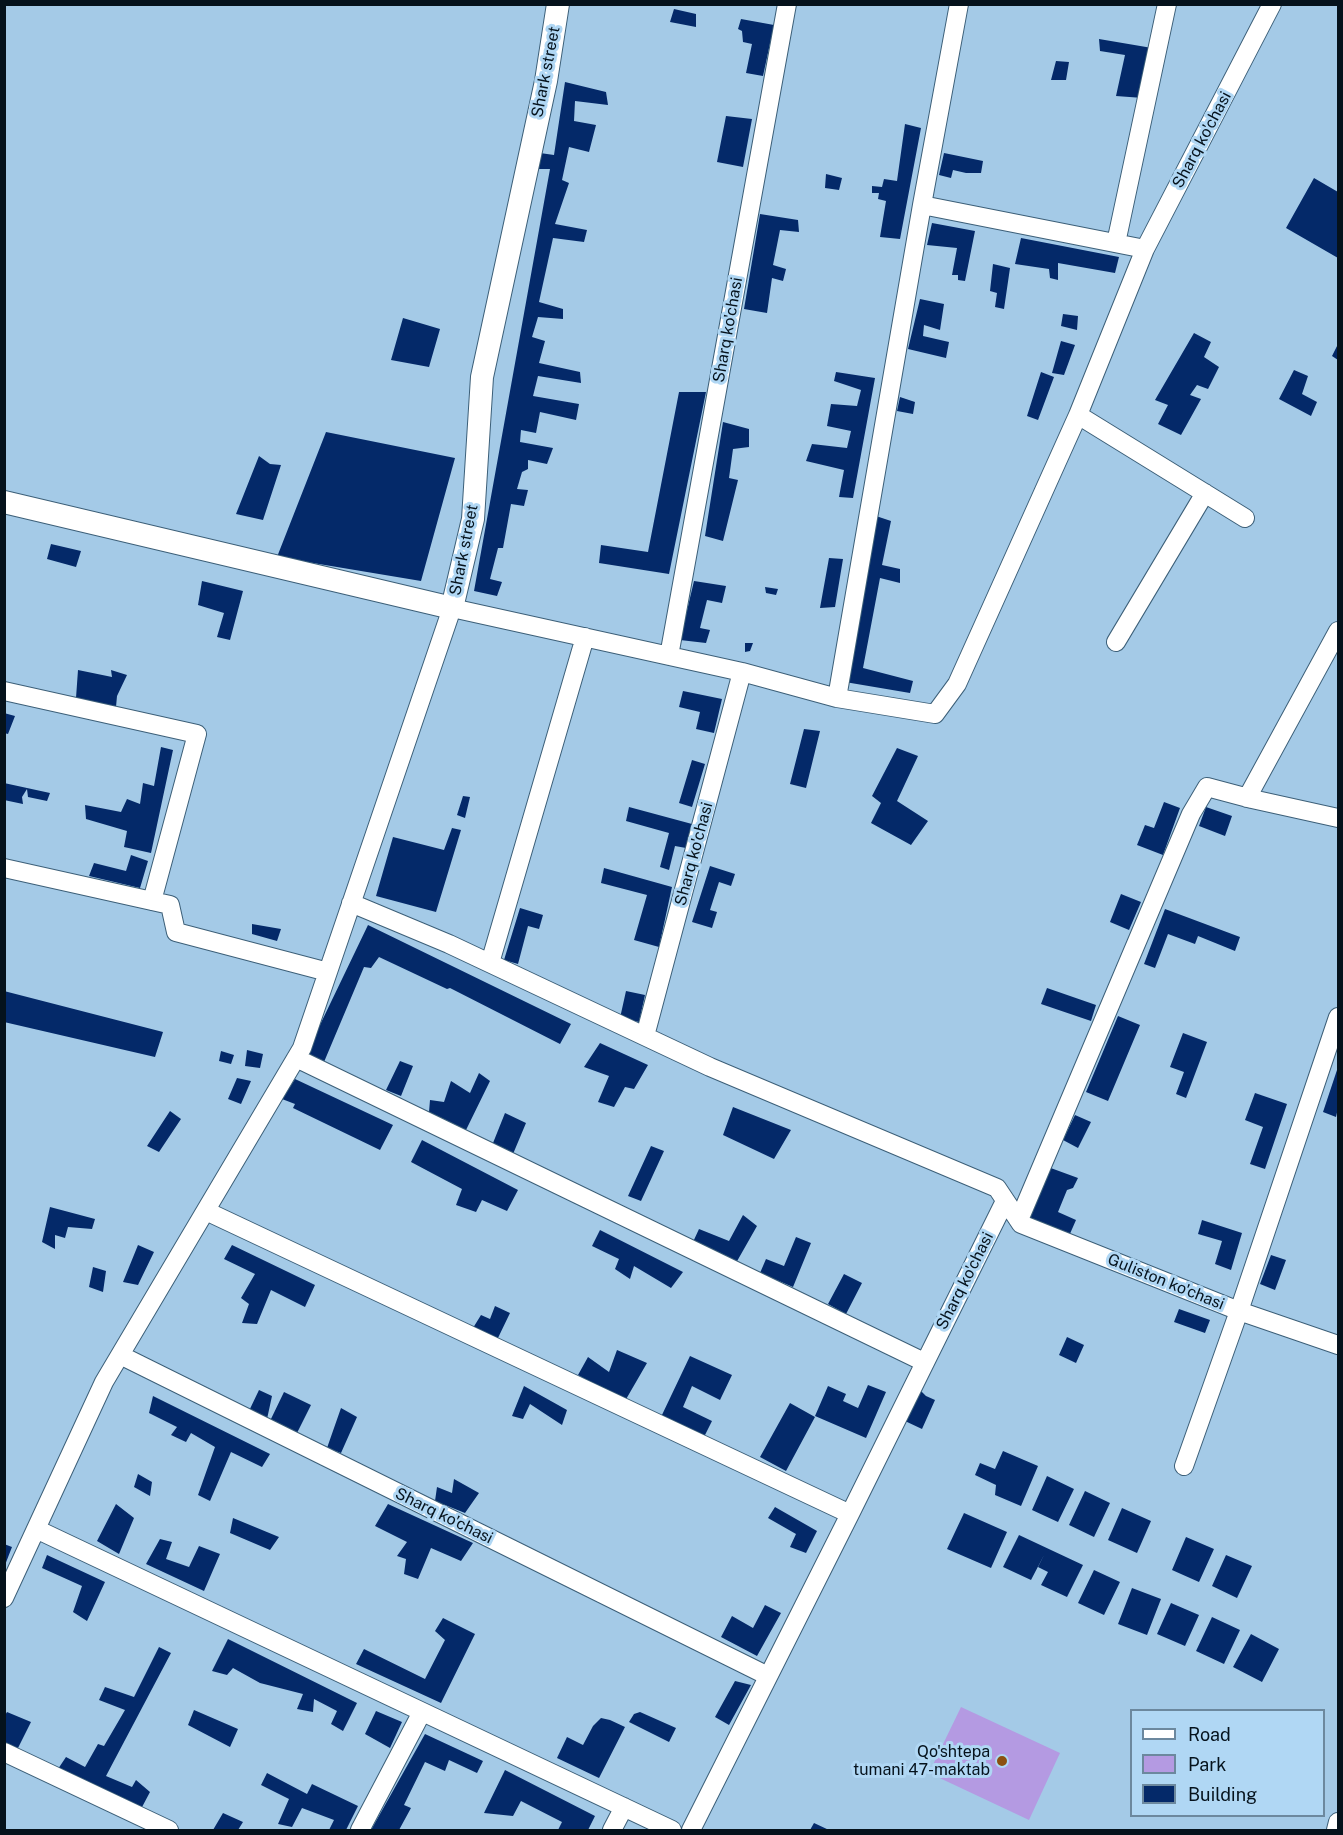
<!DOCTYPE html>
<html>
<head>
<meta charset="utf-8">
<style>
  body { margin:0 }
  #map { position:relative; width:1343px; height:1835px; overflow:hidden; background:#a4cae7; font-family:"Public Sans",sans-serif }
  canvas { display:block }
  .frame { position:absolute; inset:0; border:6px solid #05121c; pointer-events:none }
  .legend { position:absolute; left:1130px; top:1709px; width:195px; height:108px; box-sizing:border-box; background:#b0d7f4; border:2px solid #6c889e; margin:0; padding:8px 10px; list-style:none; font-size:18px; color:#05121c }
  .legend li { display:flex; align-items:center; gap:12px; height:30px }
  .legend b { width:30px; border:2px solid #6c889e }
</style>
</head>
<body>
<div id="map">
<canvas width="1343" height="1835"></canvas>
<div class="frame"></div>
<ul class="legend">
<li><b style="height:8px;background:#fff"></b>Road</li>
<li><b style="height:16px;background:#b49ae2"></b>Park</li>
<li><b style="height:16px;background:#042969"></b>Building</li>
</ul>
</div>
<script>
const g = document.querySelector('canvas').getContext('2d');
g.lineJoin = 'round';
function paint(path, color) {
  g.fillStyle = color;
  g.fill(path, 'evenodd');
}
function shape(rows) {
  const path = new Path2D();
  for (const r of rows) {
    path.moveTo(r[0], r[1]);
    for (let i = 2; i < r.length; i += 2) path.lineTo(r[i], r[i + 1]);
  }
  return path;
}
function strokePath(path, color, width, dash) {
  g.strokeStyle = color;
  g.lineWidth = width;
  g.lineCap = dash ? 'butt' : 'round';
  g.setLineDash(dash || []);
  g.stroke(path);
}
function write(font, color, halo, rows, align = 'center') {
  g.font = font + ' "Public Sans",sans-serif';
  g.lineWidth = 6;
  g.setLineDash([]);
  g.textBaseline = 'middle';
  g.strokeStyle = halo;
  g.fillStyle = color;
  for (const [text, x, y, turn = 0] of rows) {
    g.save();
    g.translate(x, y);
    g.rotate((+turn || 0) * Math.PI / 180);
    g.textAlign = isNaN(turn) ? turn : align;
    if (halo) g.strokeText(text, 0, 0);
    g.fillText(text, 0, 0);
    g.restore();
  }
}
paint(shape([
  [961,1707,1060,1753,1029,1820,929,1773]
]), '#b49ae2');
paint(shape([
  [674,9,696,14,696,27,670,22],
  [741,19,774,25,763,76,746,73,752,44,743,42,742,31,738,29],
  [1099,39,1152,48,1143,98,1116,96,1125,55,1100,51],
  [1056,61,1069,62,1066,80,1051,80],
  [565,82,606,92,608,105,575,101,574,121,596,125,589,152,569,147,562,180,569,183,555,224,587,230,584,242,553,238,539,302,563,309,563,319,538,317,532,337,545,341,539,363,580,372,581,383,538,376,533,396,579,404,576,420,540,412,536,433,521,430,520,442,553,448,547,464,528,460,528,469,522,472,517,489,528,490,524,506,511,504,503,548,498,548,490,579,502,582,497,596,474,591,550,169,538,169,540,153,554,155],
  [726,116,752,119,743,167,717,162],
  [905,124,921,128,900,239,880,237,886,201,878,199,879,193,872,193,872,186,882,187,884,179,897,181],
  [944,153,983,161,981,173,966,173,953,170,951,178,939,175],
  [826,174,842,178,839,190,825,188],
  [1314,178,1338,192,1338,258,1286,228],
  [760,214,798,220,799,232,780,230,773,265,786,269,783,281,772,278,767,313,744,309],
  [932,223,975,231,965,281,958,280,958,275,952,275,957,248,927,245],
  [1021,238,1119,257,1115,273,1058,263,1058,280,1050,278,1049,269,1015,264],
  [993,264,1010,268,1004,309,995,307,997,293,990,291],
  [920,299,944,304,940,330,924,325,923,336,949,342,946,358,908,349],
  [1063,314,1078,316,1077,330,1061,326],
  [403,318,440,329,429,367,391,360],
  [1194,333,1211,342,1204,357,1219,367,1208,389,1197,385,1190,395,1201,399,1181,435,1158,424,1168,405,1155,400],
  [1061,341,1075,345,1064,375,1052,373],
  [1338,344,1338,360,1332,356],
  [1294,370,1308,376,1302,394,1317,402,1311,416,1279,399],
  [836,372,875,378,853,498,839,497,844,470,806,461,812,444,847,448,851,431,827,426,831,404,857,406,861,390,834,381],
  [1041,372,1054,377,1038,420,1027,416],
  [679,392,706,392,669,574,599,563,601,545,648,552],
  [900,397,915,402,913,414,897,411],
  [723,422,749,429,749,447,733,449,729,478,738,480,723,541,705,536],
  [326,432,455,458,421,581,277,557],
  [259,456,270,464,281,465,263,520,236,514],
  [873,515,891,521,882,565,900,569,900,583,880,578,863,668,913,681,910,693,845,682],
  [51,544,81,551,76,567,47,559],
  [829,558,843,559,835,607,820,608],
  [202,581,243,591,230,640,217,637,224,613,198,605],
  [694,581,726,586,722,603,707,600,700,628,710,630,706,643,680,640],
  [765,587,778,589,776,595,766,593],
  [745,643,753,643,750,651,745,652],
  [78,670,112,677,111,670,127,675,117,696,116,707,76,698],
  [683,691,722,699,714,733,696,729,700,712,679,707],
  [4,713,15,716,8,734,4,733],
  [804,729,820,731,806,788,790,784],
  [161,747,173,750,151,853,124,847,127,831,86,819,85,805,121,812,127,799,140,804,143,783,154,786],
  [897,748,918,756,897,801,928,821,911,845,871,823,881,803,872,796],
  [692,760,705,764,692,807,679,803],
  [4,783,50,793,47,801,28,797,27,789,22,797,23,804,4,800],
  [463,796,470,797,465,818,457,815],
  [1164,802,1180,808,1163,855,1137,845,1145,825,1154,828],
  [629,807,692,824,686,848,675,846,669,870,660,867,669,833,626,821],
  [1206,807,1232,816,1225,836,1199,826],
  [452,828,461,830,436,912,376,896,393,837,444,850],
  [131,855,148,861,140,888,89,876,94,863,126,871],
  [710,866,735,874,731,886,719,882,710,910,717,912,712,928,692,922],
  [604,868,672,887,659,947,634,940,647,895,601,883],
  [1121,894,1141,902,1129,930,1110,922],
  [520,908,543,915,539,929,528,926,518,964,504,960],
  [1165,909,1240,937,1235,951,1198,936,1195,944,1168,934,1155,968,1144,964],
  [252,924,281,929,277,941,252,934],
  [368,925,571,1024,560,1044,450,988,447,989,379,957,371,968,364,967,324,1062,306,1054],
  [1047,988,1096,1005,1091,1021,1041,1004],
  [4,991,163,1032,155,1057,4,1022],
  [626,991,645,995,639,1022,620,1018],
  [1118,1016,1140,1025,1108,1101,1086,1092],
  [1183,1033,1207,1042,1186,1098,1176,1094,1184,1072,1170,1067],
  [600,1043,648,1065,634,1089,625,1087,614,1107,598,1102,609,1076,584,1067],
  [247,1050,263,1054,260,1068,245,1066],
  [221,1051,234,1055,231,1064,219,1061],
  [400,1061,413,1066,401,1096,386,1090],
  [1338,1067,1338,1108,1336,1117,1323,1112],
  [479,1073,490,1081,466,1130,429,1112,430,1100,444,1102,451,1081,470,1093],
  [237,1078,251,1081,241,1104,228,1099],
  [295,1079,393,1125,380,1150,293,1108,295,1104,282,1099],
  [1255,1093,1287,1104,1265,1169,1250,1164,1263,1127,1245,1120],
  [733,1107,791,1130,774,1159,723,1135],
  [170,1111,181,1119,159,1152,147,1146],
  [505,1113,526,1123,513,1154,493,1143],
  [1075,1115,1091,1122,1078,1148,1063,1140],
  [422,1140,518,1190,507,1211,482,1200,476,1212,456,1205,462,1189,411,1162],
  [651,1146,664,1151,641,1201,628,1196],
  [1048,1167,1078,1178,1073,1188,1067,1190,1058,1212,1076,1220,1069,1236,1026,1218],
  [50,1207,95,1219,92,1229,68,1227,65,1238,55,1235,55,1249,42,1242],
  [743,1215,757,1226,736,1263,693,1242,699,1229,729,1241],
  [1202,1220,1242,1233,1231,1270,1215,1264,1222,1241,1198,1234],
  [600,1230,683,1272,671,1288,634,1266,630,1279,615,1269,619,1259,592,1246],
  [796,1237,811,1243,793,1287,760,1273,766,1259,784,1266],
  [138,1245,154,1252,138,1285,123,1282],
  [232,1245,315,1285,305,1307,271,1290,257,1324,242,1323,249,1304,241,1298,255,1274,224,1259],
  [1271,1255,1286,1260,1275,1290,1260,1284],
  [93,1267,106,1271,103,1292,89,1287],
  [844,1274,862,1283,846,1314,828,1304],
  [495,1306,510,1313,497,1340,473,1328,481,1315,490,1319],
  [1179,1309,1210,1320,1205,1333,1174,1322],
  [1067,1337,1084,1345,1076,1363,1059,1355],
  [617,1350,647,1363,625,1401,578,1375,588,1357,609,1372],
  [690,1356,732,1375,720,1400,692,1386,683,1407,712,1421,704,1437,661,1417],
  [868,1385,886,1392,866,1438,815,1416,828,1386,846,1394,843,1401,858,1408],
  [524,1386,567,1410,562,1425,530,1404,523,1419,512,1416],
  [919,1389,926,1396,935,1400,922,1429,905,1421],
  [259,1390,272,1396,267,1419,248,1413],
  [284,1392,311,1405,296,1435,270,1421],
  [153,1396,270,1454,262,1467,231,1452,210,1501,198,1495,215,1447,191,1433,186,1442,171,1435,177,1427,149,1413],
  [790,1403,815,1417,786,1471,760,1457],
  [341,1408,357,1417,341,1453,327,1448],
  [1003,1451,1038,1466,1021,1506,995,1495,996,1485,975,1475,980,1463,995,1469],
  [138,1474,152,1482,150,1496,134,1487],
  [1047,1476,1074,1489,1058,1522,1032,1510],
  [454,1479,479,1493,465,1513,435,1501,437,1487,452,1493],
  [1085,1491,1110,1503,1094,1537,1069,1525],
  [116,1504,134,1518,119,1554,97,1541],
  [388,1504,473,1543,461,1561,431,1548,418,1579,404,1574,406,1559,397,1556,407,1542,375,1526],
  [775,1507,817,1531,806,1553,790,1547,796,1534,768,1518],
  [1122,1508,1151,1521,1137,1553,1108,1540],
  [964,1513,1007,1532,991,1568,947,1549],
  [233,1518,279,1537,270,1550,230,1533],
  [1019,1535,1083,1565,1067,1597,1041,1585,1048,1572,1038,1567,1044,1555,1031,1580,1003,1567],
  [1186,1537,1214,1549,1199,1582,1172,1570],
  [160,1539,172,1542,166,1559,189,1567,199,1546,220,1554,204,1591,146,1564],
  [4,1544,12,1547,5,1565,4,1565],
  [47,1555,105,1582,87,1621,73,1612,82,1586,42,1568],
  [1226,1555,1252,1566,1237,1598,1212,1586],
  [1094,1570,1120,1582,1104,1615,1078,1603],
  [1132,1588,1161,1599,1147,1635,1118,1624],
  [1171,1603,1199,1615,1185,1646,1157,1634],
  [765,1605,781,1613,757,1656,721,1637,732,1616,753,1628],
  [1212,1617,1240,1630,1224,1664,1196,1651],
  [443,1618,475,1634,441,1703,356,1664,364,1649,425,1679,445,1640,435,1631],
  [1251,1634,1279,1649,1262,1682,1233,1667],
  [228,1639,357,1703,343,1731,331,1724,337,1711,314,1699,313,1712,297,1709,303,1694,260,1683,233,1668,227,1675,212,1671],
  [159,1647,171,1653,106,1776,132,1787,136,1780,150,1792,141,1809,58,1769,66,1757,85,1767,98,1744,104,1746,125,1710,99,1700,105,1687,134,1697],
  [735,1681,751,1685,729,1725,715,1717],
  [194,1710,238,1729,230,1747,188,1725],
  [376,1711,402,1722,390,1748,365,1734],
  [7,1712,31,1722,18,1748,4,1743,4,1717],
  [640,1712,676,1728,669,1742,629,1722,634,1714],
  [601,1718,610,1720,625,1727,599,1778,557,1758,567,1737,583,1745,593,1726],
  [425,1734,483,1761,477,1773,449,1760,445,1771,425,1762,404,1805,411,1808,399,1830,371,1830],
  [505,1770,595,1816,588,1830,558,1830,562,1822,521,1801,513,1816,484,1813],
  [267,1773,307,1794,312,1784,358,1806,346,1830,329,1830,334,1820,302,1808,292,1827,278,1824,289,1799,261,1785],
  [223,1813,243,1822,238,1830,213,1830],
  [814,1823,829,1830,810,1830]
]), '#042969');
const minor = shape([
  [922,205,1145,249,1272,4],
  [1116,243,1167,4],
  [1145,249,1078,415,1245,518],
  [1116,642,1205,493],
  [669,656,787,4],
  [4,691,197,734,152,901],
  [837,698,922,205,959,4],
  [1247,798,1338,631],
  [4,868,170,905,176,932,328,972],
  [351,903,449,944,710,1067,997,1188,1021,1224,1239,1311,1338,1345],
  [490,963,585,637],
  [645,1036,742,672],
  [296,1058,924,1362],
  [206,1211,850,1514],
  [1019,1220,1191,814,1207,787,1252,799,1338,818],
  [120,1355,768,1676],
  [1184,1466,1239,1311,1338,1017],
  [36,1529,672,1830],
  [4,1598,104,1382,302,1048,452,608,742,672,837,698,935,714,957,684,1078,415],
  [4,1752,169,1830],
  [360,1830,422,1712],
  [612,1830,624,1807],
  [691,1830,850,1514,1005,1201],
  [1336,1830,1338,1822]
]);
const major = shape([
  [4,502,452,608,473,519,482,377,546,81,558,4]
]);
strokePath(minor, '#3c5f78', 20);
strokePath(major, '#3c5f78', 24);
strokePath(minor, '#fff', 18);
strokePath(major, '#fff', 22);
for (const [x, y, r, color] of [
  [1002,1761,6,"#8c500f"]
]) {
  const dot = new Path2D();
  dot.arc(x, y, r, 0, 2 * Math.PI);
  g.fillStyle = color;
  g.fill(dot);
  strokePath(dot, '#b0d7f4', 2);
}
write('16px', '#05121c', '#b0d7f4', [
  ["Shark street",546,72,-79],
  ["Sharq ko'chasi",1202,140,-62],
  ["Sharq ko'chasi",728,330,-80],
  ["Shark street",464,550,-79],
  ["Sharq ko'chasi",694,854,-75],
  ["Sharq ko'chasi",965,1281,-63],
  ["Guliston ko'chasi",1166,1282,22],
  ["Sharq ko'chasi",444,1516,26]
]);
write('16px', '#05121c', '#b0d7f4', [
  ["Qo'shtepa",990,1752],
  ["tumani 47-maktab",990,1770]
], 'right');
</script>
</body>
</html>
